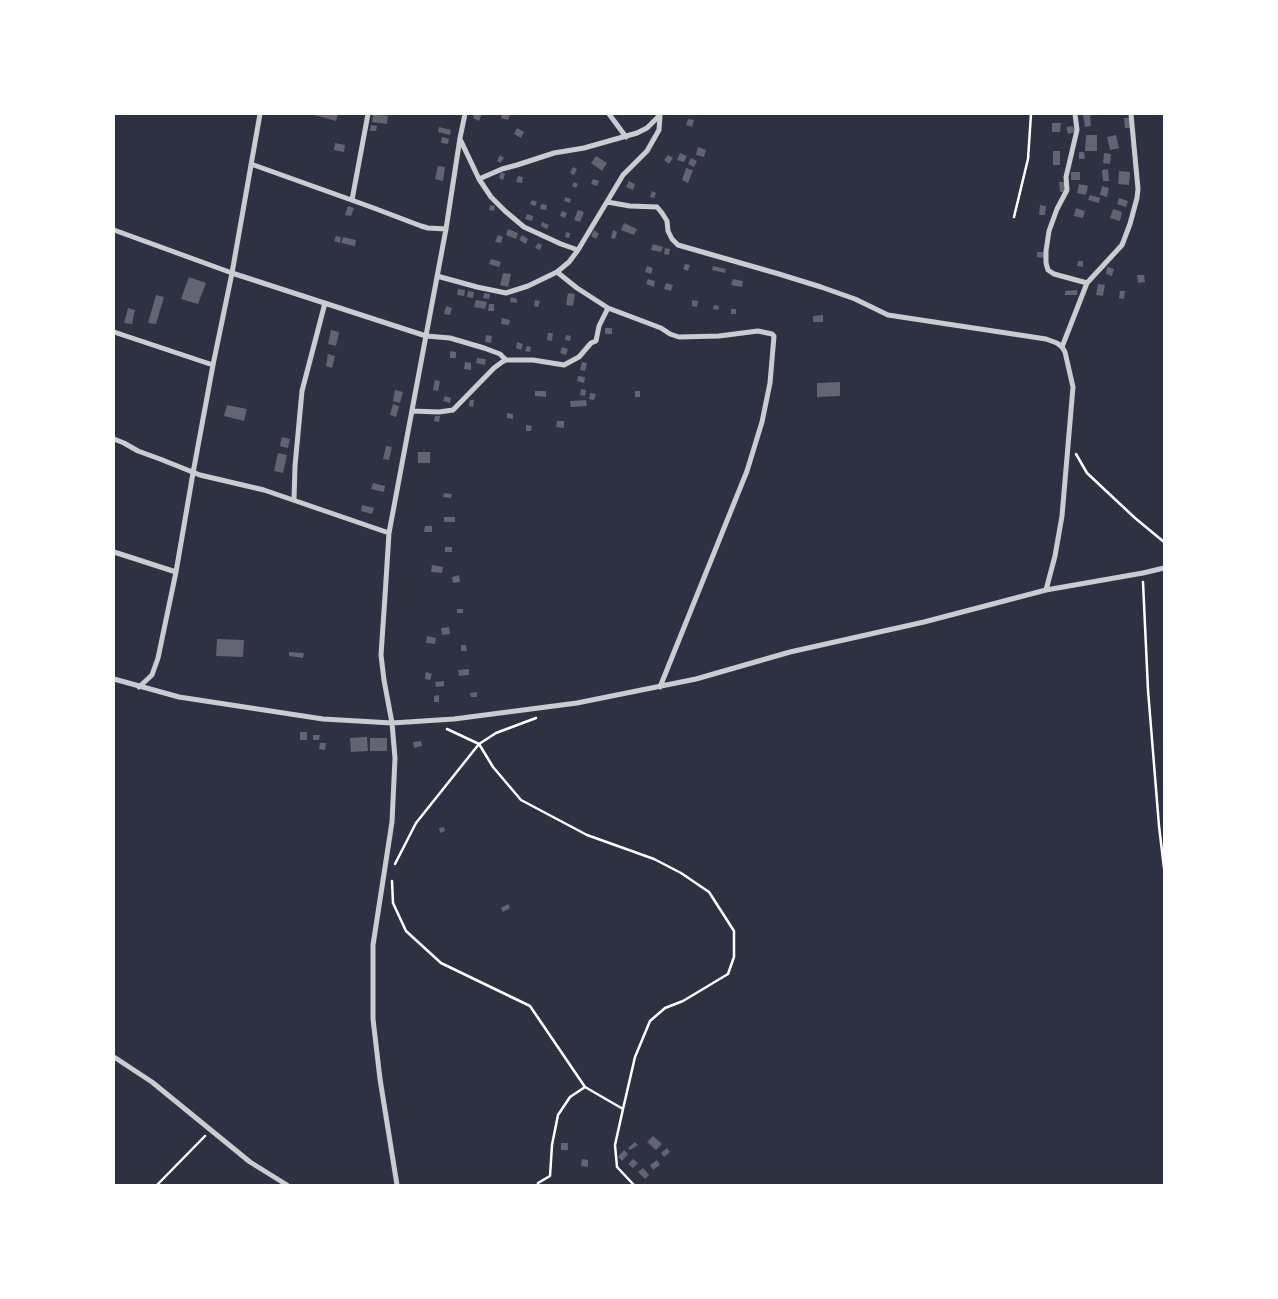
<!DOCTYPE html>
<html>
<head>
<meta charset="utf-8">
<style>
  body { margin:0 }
  #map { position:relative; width:1278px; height:1299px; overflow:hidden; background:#2d3142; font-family:"Roboto Condensed",sans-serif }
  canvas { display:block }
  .frame { position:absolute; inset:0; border:115px solid #fff; pointer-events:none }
</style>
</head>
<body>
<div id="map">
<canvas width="1278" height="1299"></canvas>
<div class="frame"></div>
</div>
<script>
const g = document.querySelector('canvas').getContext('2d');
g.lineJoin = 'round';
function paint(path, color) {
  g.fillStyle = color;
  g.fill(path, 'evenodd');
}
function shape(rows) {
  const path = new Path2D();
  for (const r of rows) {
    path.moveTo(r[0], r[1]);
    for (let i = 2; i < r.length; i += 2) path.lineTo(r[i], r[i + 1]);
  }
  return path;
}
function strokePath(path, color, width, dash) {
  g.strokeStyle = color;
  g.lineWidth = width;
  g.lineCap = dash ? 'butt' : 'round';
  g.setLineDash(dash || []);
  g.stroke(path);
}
paint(shape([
  [310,114,338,114,336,121],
  [373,114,388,116,387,124,372,122],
  [474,114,482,114,479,121,473,118],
  [502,114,510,114,508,120,501,118],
  [1083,114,1090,114,1091,126,1085,127],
  [1124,118,1130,118,1130,128,1125,128],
  [688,119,694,120,692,127,686,125],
  [1052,123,1061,123,1060,132,1052,132],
  [371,125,377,126,376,131,370,131],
  [1073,126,1075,132,1068,134,1066,127],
  [439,127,451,130,450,135,438,132],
  [517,128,524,132,521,138,514,134],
  [1086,135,1097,135,1097,151,1085,151],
  [1116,135,1119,148,1110,150,1107,137],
  [442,137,449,139,448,144,441,143],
  [335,143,345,145,344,152,334,150],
  [698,147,706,150,704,157,696,155],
  [1053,151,1060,151,1060,165,1053,165],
  [1079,152,1084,152,1085,159,1079,159],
  [680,153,687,156,684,162,677,160],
  [1104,153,1111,154,1110,164,1103,163],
  [500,155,504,158,500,163,497,161],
  [668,155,673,158,669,164,664,160],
  [596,156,607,163,602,171,591,163],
  [691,158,697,161,694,167,688,164],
  [438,166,445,167,443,181,435,179],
  [573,167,577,169,574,175,570,173],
  [686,168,693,170,688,183,682,180],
  [1108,169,1109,181,1103,181,1102,170],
  [1119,171,1130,172,1129,185,1118,184],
  [501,172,505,174,503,180,499,178],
  [1071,172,1080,172,1080,180,1071,180],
  [518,176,523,177,522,183,516,182],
  [593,179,599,181,597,186,591,184],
  [629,181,635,184,633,190,626,187],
  [574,182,578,184,576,188,572,186],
  [1059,182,1065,182,1066,192,1060,192],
  [1079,184,1088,186,1086,195,1077,193],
  [1102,186,1109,188,1107,197,1100,195],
  [652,191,656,193,654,198,650,197],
  [1090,195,1100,198,1099,203,1088,200],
  [565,197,571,199,570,203,564,201],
  [1119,198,1128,201,1126,207,1117,204],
  [532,200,537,202,535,206,530,204],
  [541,204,547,205,546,210,540,209],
  [490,205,495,206,494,211,489,210],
  [1040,205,1046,206,1045,215,1039,215],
  [348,206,354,208,351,216,345,215],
  [1076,208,1085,211,1083,218,1074,216],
  [1113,209,1122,212,1120,221,1110,218],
  [578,210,584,212,580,222,574,220],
  [562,211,567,213,565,218,560,216],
  [527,214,533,216,532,221,525,219],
  [542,222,549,225,547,229,541,226],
  [624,223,637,229,634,235,621,230],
  [508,229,518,233,516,239,506,235],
  [594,230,599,234,596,239,591,236],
  [613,230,617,232,615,239,611,238],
  [566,232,570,233,569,238,565,237],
  [498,235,503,237,501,243,495,242],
  [522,235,528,239,526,244,519,240],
  [336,236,341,237,340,243,334,241],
  [343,237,356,240,355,246,341,243],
  [538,243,542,245,540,250,535,248],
  [653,244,663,247,661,252,651,250],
  [665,248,670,249,669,255,664,254],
  [1037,252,1044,252,1044,258,1037,257],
  [491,259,501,262,499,267,489,264],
  [1078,261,1083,261,1083,267,1077,266],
  [685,264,690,265,688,271,683,269],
  [647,266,653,268,651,274,645,272],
  [713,266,726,269,725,273,712,270],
  [1107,267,1114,269,1112,276,1106,274],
  [503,273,511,274,508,287,500,285],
  [1137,275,1144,275,1145,282,1138,283],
  [189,277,206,283,198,304,181,299],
  [648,279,655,281,654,287,646,284],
  [733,279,743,281,742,287,731,285],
  [666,283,673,285,671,291,664,289],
  [1098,284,1105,285,1103,296,1096,295],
  [458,289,465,290,464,296,457,295],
  [1077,290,1077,295,1065,295,1065,291],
  [468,291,474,292,473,298,467,297],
  [1120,291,1125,291,1124,299,1119,298],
  [484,293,490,294,489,299,483,298],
  [568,293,575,294,573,306,566,305],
  [156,295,164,297,156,324,148,323],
  [511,297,517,299,517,303,510,302],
  [476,300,487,302,485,309,474,307],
  [535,300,540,301,538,307,534,306],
  [692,300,698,301,697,307,692,306],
  [489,304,494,304,494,311,488,311],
  [714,305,719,306,718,310,713,309],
  [446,306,452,308,450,315,444,314],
  [128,308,135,310,132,324,124,323],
  [731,309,736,309,736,314,731,314],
  [823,315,823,322,813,322,813,316],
  [502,318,510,320,509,325,501,324],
  [605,328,612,328,612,334,605,334],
  [331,330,339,332,336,346,328,344],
  [548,333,553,333,552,341,547,340],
  [486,335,492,336,491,343,485,342],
  [566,335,571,336,570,341,565,340],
  [517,342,523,344,521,350,516,348],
  [527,346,531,347,530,352,525,351],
  [562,347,568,349,566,355,560,353],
  [450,351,456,352,456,358,450,358],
  [328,354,335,356,332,368,326,366],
  [477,358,486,359,485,365,476,363],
  [465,362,471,363,471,370,464,369],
  [582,362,587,363,585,371,580,370],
  [578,376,585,377,584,383,577,381],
  [435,380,440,381,438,391,433,390],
  [840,382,840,396,817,397,817,383],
  [581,389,586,390,585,396,580,395],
  [395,390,403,392,400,403,393,401],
  [535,391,546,391,546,397,535,396],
  [635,391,640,391,640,397,635,397],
  [590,393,596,394,594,400,589,399],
  [445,396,451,398,450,403,443,401],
  [470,400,474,400,473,407,469,406],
  [586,400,587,406,571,407,570,401],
  [393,404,399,406,396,417,390,415],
  [227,405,247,409,244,421,224,416],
  [507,413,513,414,513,419,507,418],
  [435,416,440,416,439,422,434,421],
  [557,421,564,421,564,428,556,427],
  [526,425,532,426,531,431,526,431],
  [282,437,290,439,288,448,280,446],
  [386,446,392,447,389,460,383,459],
  [418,452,430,452,430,463,418,463],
  [278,453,287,455,283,473,274,471],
  [373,483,385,486,384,492,371,489],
  [444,493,452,494,451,498,443,497],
  [362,505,374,508,372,514,361,511],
  [444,517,455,517,455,522,444,522],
  [425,526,432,526,432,532,424,532],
  [445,547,452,547,452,552,445,552],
  [432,565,443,567,442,573,431,572],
  [459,575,460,582,453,583,452,577],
  [457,609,463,609,463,613,457,613],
  [449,627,450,634,442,635,441,628],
  [427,636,436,638,435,644,426,643],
  [217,639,244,640,243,657,216,656],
  [461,645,466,645,467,651,461,651],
  [289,652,304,653,303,658,289,656],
  [469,669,469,675,459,676,458,670],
  [426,672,432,674,430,680,425,679],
  [444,681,444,686,436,687,435,682],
  [477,692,477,697,471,697,470,693],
  [439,695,439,702,434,702,434,696],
  [300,732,307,732,307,740,300,740],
  [313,735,320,735,319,740,313,740],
  [367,737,368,751,351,752,350,738],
  [370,738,387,738,387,751,370,751],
  [421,741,422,746,414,748,413,742],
  [320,743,326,743,325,750,319,749],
  [444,827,445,831,440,833,439,828],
  [508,904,510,908,503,912,501,908],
  [653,1136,662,1144,656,1150,647,1142],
  [635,1142,638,1145,630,1150,628,1148],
  [561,1143,568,1143,568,1150,561,1150],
  [667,1148,670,1152,664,1157,661,1153],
  [624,1150,628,1154,622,1161,618,1157],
  [582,1159,588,1160,588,1167,581,1166],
  [633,1159,638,1163,633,1168,628,1164],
  [657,1160,660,1165,653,1170,650,1165],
  [643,1168,649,1175,645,1179,638,1172]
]), '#626471');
strokePath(shape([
  [1014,217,1028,159,1031,114],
  [1076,454,1087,473,1104,489,1135,518,1164,542],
  [1143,582,1148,690,1159,826,1164,868],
  [536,718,496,733,479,744,493,767,521,800,587,835,654,859,681,873,709,892,734,931,734,957,728,974,683,1001,665,1008,650,1021,635,1057,623,1109],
  [395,864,416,823,479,744,447,729],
  [392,881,393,903,406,931,441,963,530,1006,585,1087,570,1097,558,1115,552,1145,550,1176,538,1183,538,1185],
  [585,1087,623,1109,615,1145,617,1167,634,1185],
  [157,1185,205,1136]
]), '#fff', 2.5);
strokePath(shape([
  [609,114,626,137],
  [1075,114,1077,130,1066,177,1067,190,1057,209,1049,231,1046,251,1046,263,1048,270,1054,274,1087,283],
  [460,139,479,179,491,197,505,211,524,227,561,244,578,250],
  [251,164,371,207,421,226,428,228,446,229],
  [479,179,502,169,517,165,554,153,584,148,637,133,647,128,660,115],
  [352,200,368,114],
  [607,202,630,206,657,207,662,213,667,221,668,231,672,239,678,245,779,274,821,287,855,299,888,315,1046,339,1057,343,1062,347,1065,352,1073,387,1062,516,1055,556,1046,590],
  [114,230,232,273,426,336,450,338,484,348,500,354,506,360],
  [557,272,577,288,608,308,661,328,670,334,679,337,719,336,758,331,772,334,774,336,770,383,762,422,747,471,660,687],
  [437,276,477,287,506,293,528,286,557,272,569,262,578,250,623,175,647,151,659,130,660,116],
  [114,332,213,365],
  [1062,347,1087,283,1122,245,1130,224,1137,198,1138,189,1131,114],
  [412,411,439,412,453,410,494,368,502,362,506,360,533,360,564,365,579,357,591,343,596,341,599,326,608,308],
  [114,439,124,443,138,451,160,459,200,475,264,490,389,533],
  [294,500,295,466,302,391,325,303],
  [114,552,176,572],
  [114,679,179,697,323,719,392,723,454,719,577,703,696,679,790,652,924,622,1046,590,1143,573,1164,568],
  [139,687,152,675,158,658,176,572,193,473,213,365,232,273,260,114],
  [114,1057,152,1082,250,1162,287,1185],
  [397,1185,380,1079,373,1019,373,945,392,822,395,758,392,723,384,680,381,655,385,596,389,533,446,229,460,138,465,114]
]), '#caccd0', 5);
</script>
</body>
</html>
